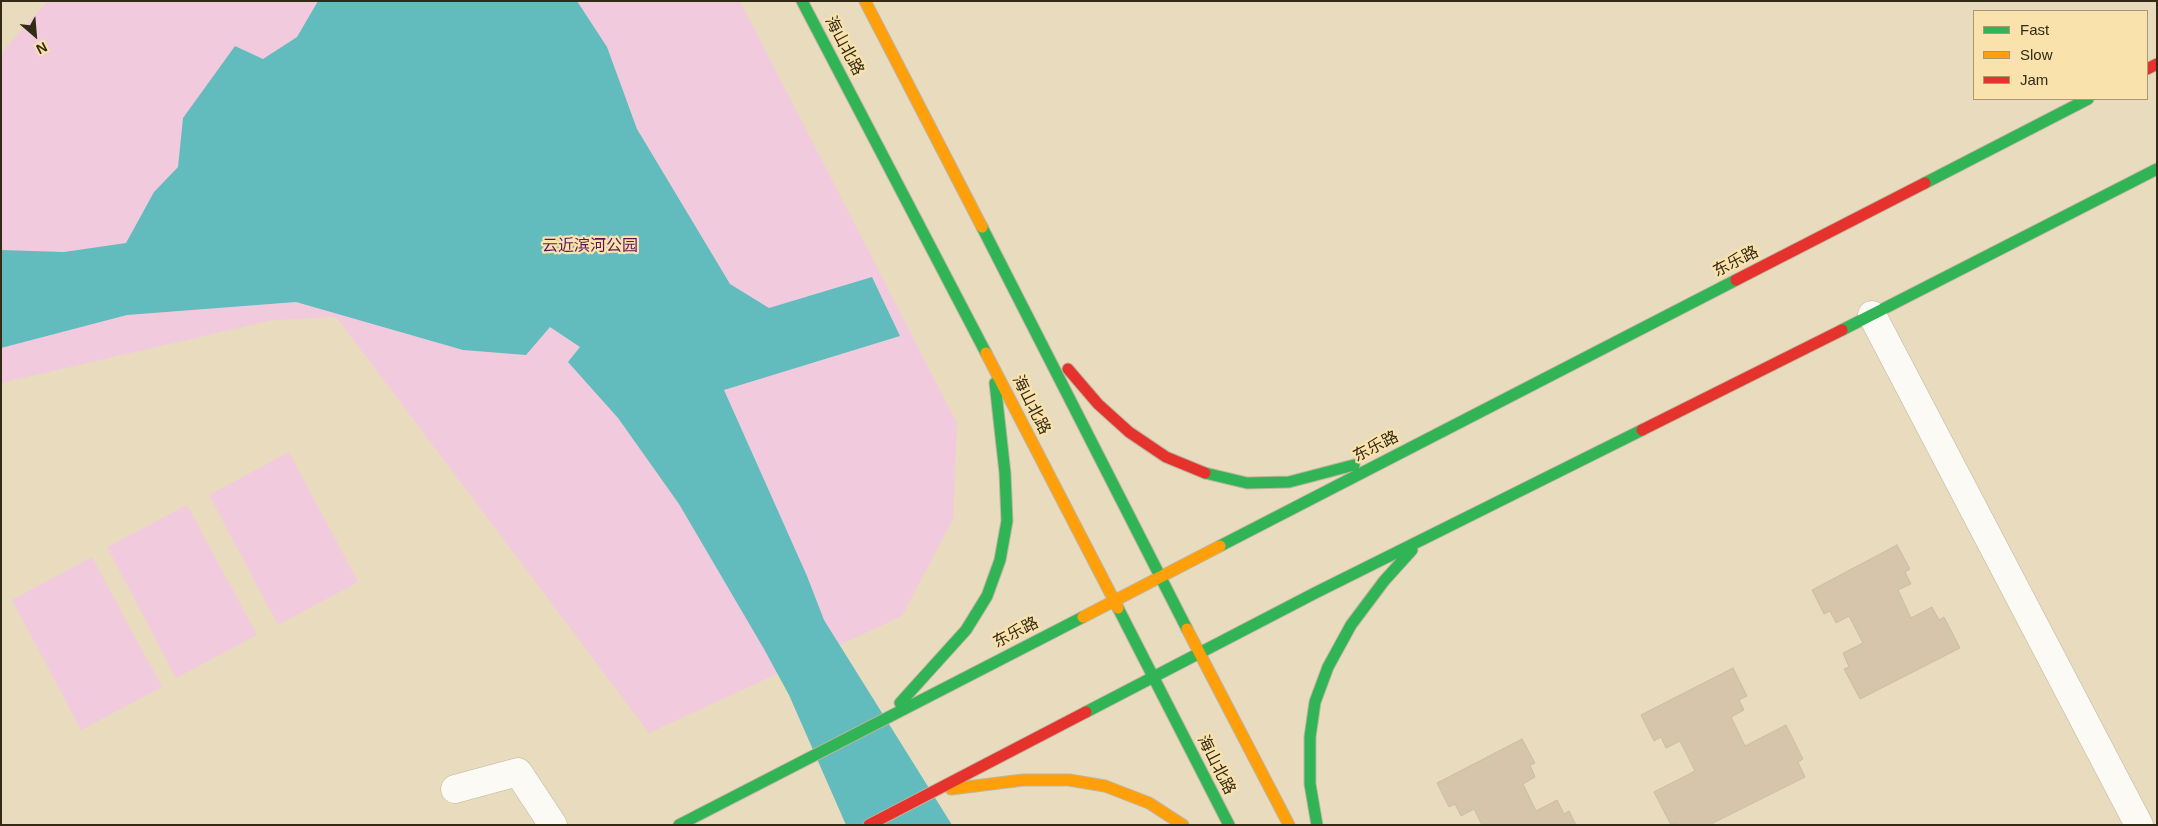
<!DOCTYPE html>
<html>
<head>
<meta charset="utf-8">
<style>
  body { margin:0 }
  #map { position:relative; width:2158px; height:826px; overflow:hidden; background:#e8dbbe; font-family:Helvetica,sans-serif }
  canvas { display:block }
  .frame { position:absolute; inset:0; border:2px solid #332a15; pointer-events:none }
  .legend { position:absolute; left:1973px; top:10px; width:175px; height:90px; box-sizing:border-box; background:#fae2ac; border:1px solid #aa9870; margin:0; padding:6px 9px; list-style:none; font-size:15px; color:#332a15 }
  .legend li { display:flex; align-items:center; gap:10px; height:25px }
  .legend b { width:25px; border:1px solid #aa9870 }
  .north { position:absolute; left:10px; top:10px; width:50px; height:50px; -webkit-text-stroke:4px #fae2ac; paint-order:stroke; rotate:153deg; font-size:14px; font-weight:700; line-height:20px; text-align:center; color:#332a15 }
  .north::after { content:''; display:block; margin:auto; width:18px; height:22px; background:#332a15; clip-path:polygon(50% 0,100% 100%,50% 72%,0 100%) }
</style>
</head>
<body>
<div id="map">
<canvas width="2158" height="826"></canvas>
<div class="frame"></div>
<ul class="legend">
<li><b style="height:6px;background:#30b455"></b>Fast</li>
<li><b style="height:6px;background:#ff9f0a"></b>Slow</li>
<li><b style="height:6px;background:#e5322d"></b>Jam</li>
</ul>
<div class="north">N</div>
</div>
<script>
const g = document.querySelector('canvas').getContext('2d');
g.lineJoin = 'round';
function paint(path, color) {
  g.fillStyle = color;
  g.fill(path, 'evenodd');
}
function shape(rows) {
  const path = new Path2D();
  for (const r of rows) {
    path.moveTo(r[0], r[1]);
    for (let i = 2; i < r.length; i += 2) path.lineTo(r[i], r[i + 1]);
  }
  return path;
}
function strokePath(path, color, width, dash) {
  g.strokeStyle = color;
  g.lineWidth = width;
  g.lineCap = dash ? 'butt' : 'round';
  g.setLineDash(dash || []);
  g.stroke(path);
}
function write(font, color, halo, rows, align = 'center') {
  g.font = font + ' Helvetica,"Noto Sans SC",sans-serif';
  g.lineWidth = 4.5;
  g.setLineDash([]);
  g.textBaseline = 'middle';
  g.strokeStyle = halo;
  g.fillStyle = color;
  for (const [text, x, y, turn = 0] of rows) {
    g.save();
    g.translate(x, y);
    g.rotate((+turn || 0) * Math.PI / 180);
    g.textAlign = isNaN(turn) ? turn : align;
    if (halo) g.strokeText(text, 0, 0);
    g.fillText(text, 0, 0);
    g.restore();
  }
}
paint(shape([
  [48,1,740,1,957,423,953,519,902,616,649,733,336,317,273,320,1,383,1,53],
  [289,452,358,582,278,625,209,495],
  [187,505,257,635,176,678,107,547],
  [92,557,162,687,81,730,12,600]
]), '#f1cbdd');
paint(shape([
  [318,1,577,1,607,47,637,129,730,284,769,308,872,277,900,336,724,390,807,576,824,620,952,825,846,825,789,695,764,649,679,504,618,418,568,362,580,347,550,327,526,355,463,350,296,302,127,315,1,348,1,250,64,252,126,243,154,192,178,167,183,118,235,46,263,59,297,37]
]), '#62bcbe');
const building = shape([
  [1897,545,1910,569,1905,572,1911,584,1898,590,1911,618,1932,607,1939,620,1944,617,1960,648,1860,699,1844,669,1849,667,1843,653,1863,643,1849,616,1836,623,1830,611,1824,614,1812,590,1897,545],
  [1733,668,1747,696,1739,700,1744,710,1731,717,1745,746,1786,725,1803,759,1798,762,1805,777,1709,825,1677,825,1676,823,1671,825,1654,792,1695,771,1680,741,1666,748,1661,737,1654,741,1641,715,1733,668],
  [1522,739,1535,763,1530,765,1535,777,1523,784,1536,811,1557,800,1564,814,1569,811,1576,825,1482,825,1474,809,1461,816,1455,804,1449,807,1437,783,1522,739]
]);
paint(building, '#d6c4ab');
strokePath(building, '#c9bca7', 1);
const street = shape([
  [1872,315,2139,825],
  [455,789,518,772,553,825]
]);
const fast = shape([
  [802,1,986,353],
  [1925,183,2088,99],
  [982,227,1187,629],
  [1842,330,2157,169],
  [1205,473,1247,483,1289,482,1354,465],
  [1220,546,1736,280],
  [1118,608,1229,825],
  [900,703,966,630,987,596,1000,560,1007,521,1005,473,995,383],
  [1086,712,1315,593,1642,430],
  [679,825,1083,617],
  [1317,825,1310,784,1310,737,1315,702,1328,667,1351,625,1384,581,1412,550]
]);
const slow = shape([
  [865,1,982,227],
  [986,353,1118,608],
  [1083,617,1220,546],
  [1187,629,1289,825],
  [951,789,1023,780,1069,780,1105,786,1149,803,1183,825]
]);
const jam = shape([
  [2147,69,2157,64],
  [1736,280,1925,183],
  [1068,369,1098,404,1129,432,1166,457,1205,473],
  [1642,430,1842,330],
  [869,825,1086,712]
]);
strokePath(street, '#bfb59e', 29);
strokePath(fast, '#bfb59e', 13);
strokePath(slow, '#bfb59e', 13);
strokePath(jam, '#bfb59e', 13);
strokePath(street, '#fcfaf5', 28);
strokePath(fast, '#30b455', 11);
strokePath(slow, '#ff9f0a', 11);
strokePath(jam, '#e5322d', 11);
write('16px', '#332a15', '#fae2ac', [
  ["海山北路",844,46,62],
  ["东乐路",1736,262,-27],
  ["海山北路",1031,405,63],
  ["东乐路",1376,447,-27],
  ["东乐路",1016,633,-27],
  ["海山北路",1216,765,63]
]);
write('16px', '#5b155d', '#fae2ac', [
  ["云近滨河公园",590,247]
]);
</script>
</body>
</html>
